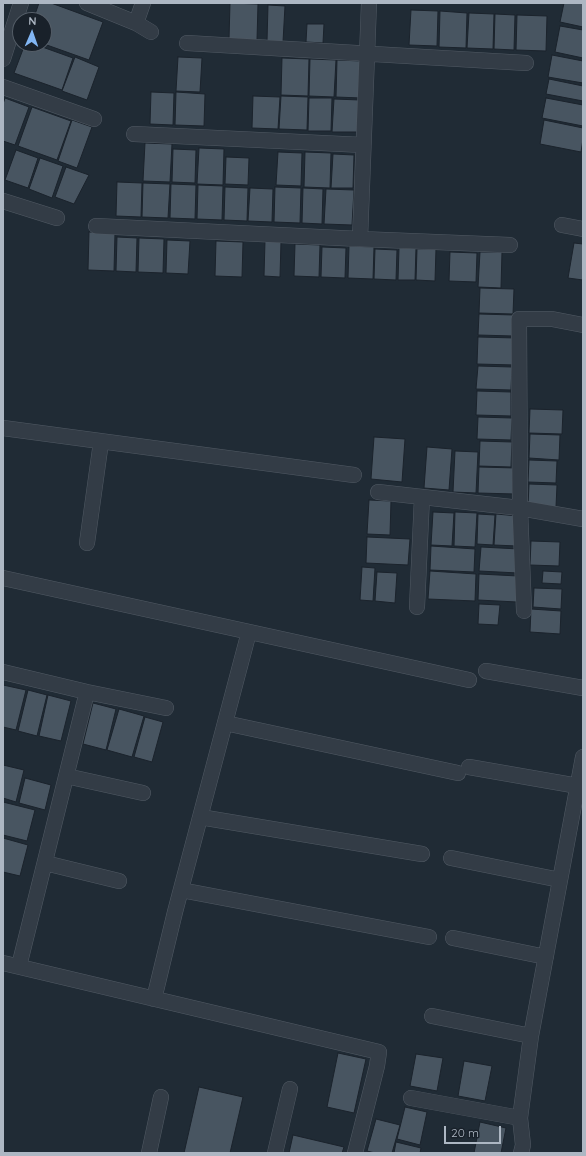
<!DOCTYPE html>
<html>
<head>
<meta charset="utf-8">
<style>
  body { margin:0 }
  #map { position:relative; width:586px; height:1156px; overflow:hidden; background:#202b35; font-family:Quicksand,sans-serif }
  canvas { display:block }
  .frame { position:absolute; inset:0; border:4px solid #adb7c3; pointer-events:none }
  .north { position:absolute; left:12px; top:12px; width:40px; height:40px; box-sizing:border-box; background:#19212a; border:1px solid #545d67; border-radius:50%; rotate:2deg; font-size:11px; font-weight:700; line-height:16px; text-align:center; color:#adb7c3 }
  .north::after { content:''; display:block; margin:auto; width:14px; height:18px; background:#82b6f3; clip-path:polygon(50% 0,100% 100%,50% 72%,0 100%) }
  .scale { position:absolute; left:444px; top:1126px; width:57px; height:18px; box-sizing:border-box; border:2px solid #adb7c3; border-top:0; padding-left:5px; font-size:12px; line-height:14px; white-space:nowrap; color:#adb7c3; -webkit-text-stroke:3px #19212a; paint-order:stroke }
</style>
</head>
<body>
<div id="map">
<canvas width="586" height="1156"></canvas>
<div class="frame"></div>
<div class="north">N</div>
<div class="scale">20 m</div>
</div>
<script>
const g = document.querySelector('canvas').getContext('2d');
g.lineJoin = 'round';
function paint(path, color) {
  g.fillStyle = color;
  g.fill(path, 'evenodd');
}
function shape(rows) {
  const path = new Path2D();
  for (const r of rows) {
    path.moveTo(r[0], r[1]);
    for (let i = 2; i < r.length; i += 2) path.lineTo(r[i], r[i + 1]);
  }
  return path;
}
function strokePath(path, color, width, dash) {
  g.strokeStyle = color;
  g.lineWidth = width;
  g.lineCap = dash ? 'butt' : 'round';
  g.setLineDash(dash || []);
  g.stroke(path);
}
const building = shape([
  [39,3,51,3,103,22,89,60,44,44,44,20,33,20,39,3],
  [230,3,258,4,257,40,229,39,230,3],
  [564,3,583,3,583,27,560,22,564,3],
  [268,5,285,6,283,42,267,41,268,5],
  [411,10,438,11,437,46,409,45,411,10],
  [440,11,467,13,466,48,439,47,440,11],
  [469,13,494,14,493,49,467,48,469,13],
  [495,14,515,15,514,50,494,49,495,14],
  [517,15,547,16,546,51,516,50,517,15],
  [307,24,324,24,323,43,306,42,307,24],
  [560,26,583,30,583,58,555,52,560,26],
  [25,44,34,44,73,58,62,90,14,73,25,44],
  [552,55,583,61,583,83,548,77,552,55],
  [75,57,99,67,87,100,62,91,75,57],
  [178,57,202,58,200,92,176,91,178,57],
  [282,58,309,59,308,96,281,95,282,58],
  [310,59,336,60,334,97,309,96,310,59],
  [337,60,362,61,361,98,336,97,337,60],
  [549,79,583,86,583,101,546,94,549,79],
  [151,92,174,93,173,125,150,124,151,92],
  [176,92,205,94,204,126,175,125,176,92],
  [253,96,280,97,278,129,252,128,253,96],
  [281,96,308,97,307,130,279,129,281,96],
  [5,98,29,107,15,145,3,141,3,104,5,98],
  [309,98,332,98,331,131,308,131,309,98],
  [546,98,583,105,583,126,542,118,546,98],
  [334,99,360,100,359,132,332,132,334,99],
  [32,107,71,121,57,160,18,146,32,107],
  [72,120,92,127,77,168,58,161,72,120],
  [544,120,583,128,583,139,581,152,540,144,544,120],
  [145,143,172,144,170,182,143,181,145,143],
  [199,148,224,149,223,185,197,184,199,148],
  [173,149,196,150,195,183,172,182,173,149],
  [16,150,38,158,28,188,5,180,16,150],
  [278,152,302,153,301,186,276,185,278,152],
  [305,152,331,153,330,188,304,187,305,152],
  [333,154,354,155,353,188,331,188,333,154],
  [226,157,249,158,248,185,225,184,226,157],
  [40,158,63,166,52,198,29,189,40,158],
  [66,167,89,175,74,204,55,197,66,167],
  [117,182,142,183,141,217,116,216,117,182],
  [143,183,170,184,168,218,142,217,143,183],
  [171,184,196,185,195,219,170,218,171,184],
  [198,185,223,186,222,220,197,219,198,185],
  [225,187,248,188,247,221,224,220,225,187],
  [275,187,301,188,300,223,274,222,275,187],
  [250,188,273,189,272,222,248,221,250,188],
  [303,188,323,189,322,224,302,223,303,188],
  [326,189,354,190,352,225,324,224,326,189],
  [89,232,115,233,114,271,88,270,89,232],
  [117,237,137,238,136,272,116,271,117,237],
  [139,238,164,239,163,273,138,272,139,238],
  [167,240,190,241,188,274,166,273,167,240],
  [216,241,243,242,242,277,215,276,216,241],
  [265,241,281,242,280,277,264,276,265,241],
  [574,243,583,244,583,280,568,278,574,243],
  [295,244,320,245,319,277,294,276,295,244],
  [349,246,374,247,373,279,348,278,349,246],
  [322,247,346,248,345,278,321,277,322,247],
  [399,248,416,248,415,280,398,280,399,248],
  [375,249,397,250,396,280,374,279,375,249],
  [417,249,436,249,435,281,416,280,417,249],
  [450,252,477,253,476,282,449,281,450,252],
  [480,252,502,252,501,288,478,287,480,252],
  [480,288,514,289,513,314,479,313,480,288],
  [479,314,514,315,513,336,478,335,479,314],
  [478,337,516,338,515,365,477,364,478,337],
  [478,366,512,367,511,390,476,389,478,366],
  [477,391,511,392,511,416,476,415,477,391],
  [530,409,563,410,562,434,529,433,530,409],
  [478,417,512,418,511,440,477,439,478,417],
  [530,434,560,435,559,460,529,458,530,434],
  [374,437,405,439,402,482,371,479,374,437],
  [480,441,512,442,511,467,479,466,480,441],
  [427,447,452,449,449,490,424,488,427,447],
  [455,451,478,452,476,493,453,492,455,451],
  [529,460,557,461,556,483,528,482,529,460],
  [479,467,516,468,515,494,478,493,479,467],
  [529,484,557,485,556,507,528,506,529,484],
  [369,500,391,501,390,535,367,534,369,500],
  [433,512,454,513,452,546,431,545,433,512],
  [455,512,477,513,475,547,454,546,455,512],
  [478,514,495,515,493,545,477,544,478,514],
  [496,514,518,516,517,546,494,545,496,514],
  [367,537,410,539,408,565,366,563,367,537],
  [531,541,560,542,559,566,530,565,531,541],
  [431,546,475,549,474,572,430,570,431,546],
  [481,547,519,549,518,573,479,571,481,547],
  [362,567,375,568,373,601,360,600,362,567],
  [430,571,476,574,475,601,428,599,430,571],
  [543,571,562,572,561,584,542,583,543,571],
  [377,572,397,573,395,603,375,601,377,572],
  [479,574,518,576,517,602,478,600,479,574],
  [534,588,562,589,561,609,533,607,534,588],
  [479,604,500,605,498,625,478,624,479,604],
  [531,609,561,611,560,634,530,632,531,609],
  [3,685,26,690,16,730,3,727,3,685],
  [28,690,47,695,37,736,18,731,28,690],
  [48,695,71,701,61,741,39,736,48,695],
  [93,703,116,709,106,750,83,744,93,703],
  [119,709,144,716,132,757,107,750,119,709],
  [145,717,163,722,152,762,134,757,145,717],
  [3,765,24,770,16,802,3,798,3,765],
  [25,778,51,785,45,810,19,803,25,778],
  [3,802,35,810,27,841,3,835,3,802],
  [3,838,28,845,20,876,3,872,3,838],
  [338,1053,366,1059,354,1113,327,1107,338,1053],
  [416,1054,443,1058,437,1091,410,1086,416,1054],
  [464,1061,492,1066,485,1101,458,1096,464,1061],
  [199,1087,243,1097,230,1153,184,1153,199,1087],
  [405,1107,427,1112,420,1145,397,1139,405,1107],
  [376,1119,400,1125,392,1153,375,1153,367,1151,376,1119],
  [480,1122,506,1128,501,1153,474,1153,480,1122],
  [293,1135,344,1147,342,1153,289,1153,293,1135],
  [396,1142,421,1148,420,1153,394,1153,396,1142]
]);
paint(building, '#485561');
strokePath(building, '#1b232c', 1);
const street = shape([
  [87,3,136,23,151,32],
  [136,23,143,3],
  [187,43,526,63],
  [3,59,21,3],
  [3,87,94,119],
  [134,134,363,145],
  [3,201,57,218],
  [562,225,583,229],
  [96,226,360,239,510,245],
  [360,239,369,3],
  [3,428,354,475],
  [378,492,520,508,583,519],
  [87,543,101,442],
  [3,578,469,680],
  [417,607,422,497],
  [524,611,520,508,519,319,552,319,583,325],
  [486,671,583,688],
  [3,672,87,692,19,966],
  [87,692,166,708],
  [225,723,458,773],
  [469,767,578,786],
  [66,776,143,793],
  [200,817,422,854],
  [451,858,560,880],
  [45,863,119,881],
  [181,890,429,937],
  [453,938,546,957],
  [3,963,379,1052,377,1066,355,1153],
  [154,999,175,912,249,632],
  [432,1016,531,1036],
  [411,1098,520,1118],
  [149,1153,161,1097],
  [275,1153,290,1089],
  [521,1153,523,1145,520,1118,531,1036,583,757]
]);
strokePath(street, '#515a64', 16);
strokePath(street, '#333c46', 15);
</script>
</body>
</html>
